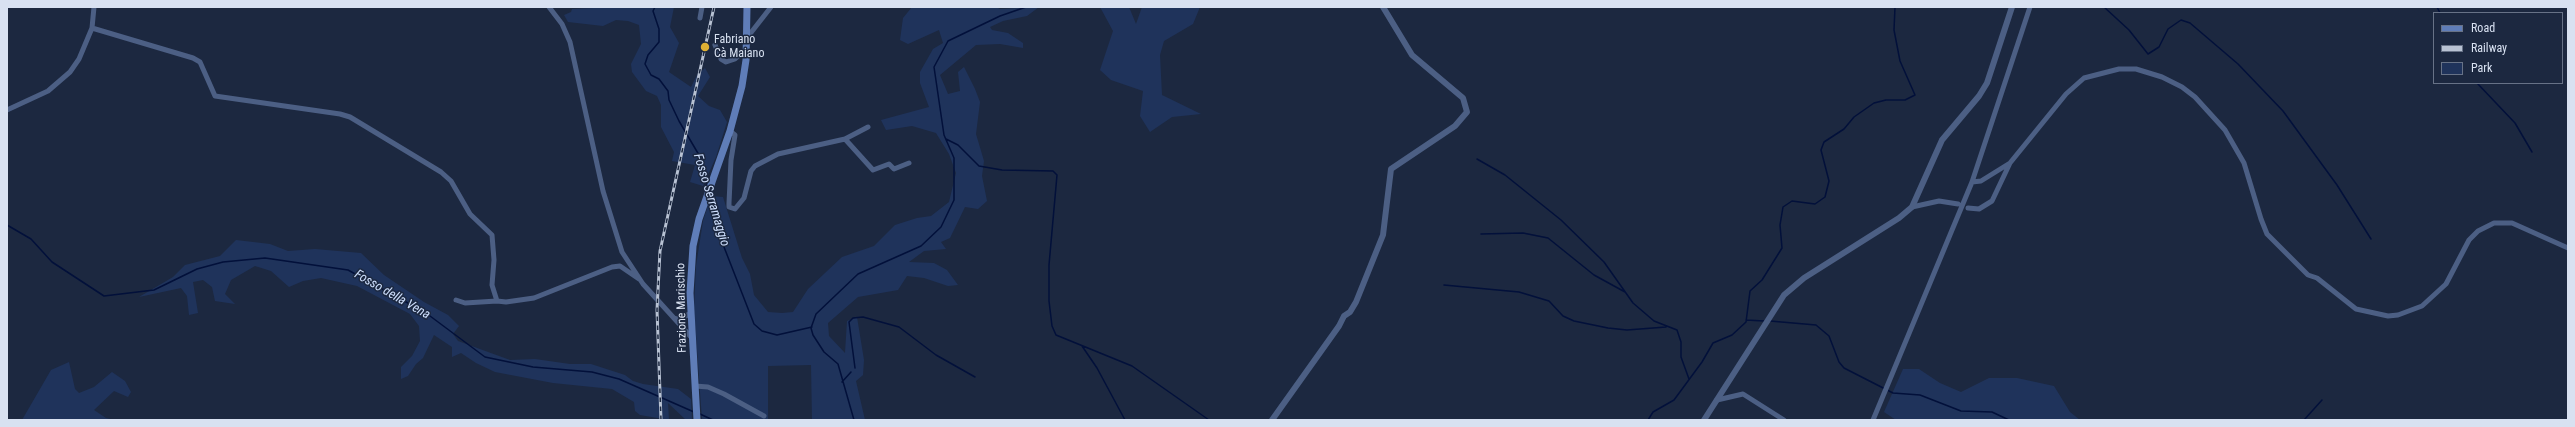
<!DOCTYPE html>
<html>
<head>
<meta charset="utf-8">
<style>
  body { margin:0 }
  #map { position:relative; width:2575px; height:427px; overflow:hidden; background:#1c2840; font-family:"Roboto Condensed",sans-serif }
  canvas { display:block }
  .frame { position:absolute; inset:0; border:8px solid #d8e1f1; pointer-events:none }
  .legend { position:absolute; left:2433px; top:12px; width:130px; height:72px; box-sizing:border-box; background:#1c2840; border:1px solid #677287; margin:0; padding:5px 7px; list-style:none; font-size:12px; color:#d8e1f1 }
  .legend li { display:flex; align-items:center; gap:8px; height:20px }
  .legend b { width:20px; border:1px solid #677287 }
</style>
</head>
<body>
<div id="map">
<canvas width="2575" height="427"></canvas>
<div class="frame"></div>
<ul class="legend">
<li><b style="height:5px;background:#5f7db8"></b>Road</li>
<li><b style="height:5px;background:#b8c2d3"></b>Railway</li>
<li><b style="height:11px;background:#1f335b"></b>Park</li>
</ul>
</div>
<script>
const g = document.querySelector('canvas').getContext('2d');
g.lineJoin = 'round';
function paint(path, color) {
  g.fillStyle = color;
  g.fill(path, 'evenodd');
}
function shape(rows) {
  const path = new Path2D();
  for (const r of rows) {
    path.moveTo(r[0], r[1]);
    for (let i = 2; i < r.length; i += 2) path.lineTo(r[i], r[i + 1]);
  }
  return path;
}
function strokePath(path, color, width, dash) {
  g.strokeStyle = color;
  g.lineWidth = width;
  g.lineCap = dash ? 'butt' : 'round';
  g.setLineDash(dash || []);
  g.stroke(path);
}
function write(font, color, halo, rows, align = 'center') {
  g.font = font + ' "Roboto Condensed",sans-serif';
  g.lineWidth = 3;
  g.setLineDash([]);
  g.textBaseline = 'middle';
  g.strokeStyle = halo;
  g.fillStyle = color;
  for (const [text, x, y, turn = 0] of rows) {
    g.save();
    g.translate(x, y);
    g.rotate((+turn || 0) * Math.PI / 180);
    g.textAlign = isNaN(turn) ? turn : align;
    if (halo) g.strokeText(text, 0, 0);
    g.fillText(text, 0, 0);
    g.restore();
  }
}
paint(shape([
  [614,7,674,7,670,27,679,43,669,72,691,87,697,75,705,68,710,77,698,96,709,106,720,110,727,122,716,157,703,186,690,182,695,165,672,161,674,152,661,127,661,105,657,96,646,91,632,72,631,64,641,44,639,25,628,21,616,20,603,26,568,22,564,15,571,12,572,9],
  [912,7,996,7,1000,9,1039,7,1027,16,1003,21,990,27,992,30,1008,33,1023,43,1023,48,1000,44,976,45,940,75,948,94,960,91,958,72,964,67,975,89,980,102,976,134,984,161,982,176,987,201,978,209,965,207,950,238,941,242,946,249,924,251,909,262,934,263,947,270,958,285,948,286,924,278,907,276,898,290,858,297,828,323,829,336,845,353,847,321,857,317,864,360,863,375,856,381,865,420,812,420,811,365,768,366,768,420,702,420,694,307,696,266,703,221,711,196,723,197,742,258,750,274,754,295,768,312,782,313,793,312,808,289,842,257,874,246,895,225,917,218,931,216,949,202,956,173,949,154,936,133,912,126,886,130,881,120,929,107,920,83,920,72,933,49,943,43,939,30,908,44,900,40,903,18],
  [1100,7,1129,7,1136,24,1142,7,1200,7,1193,24,1164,41,1160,55,1162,95,1201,114,1172,117,1150,132,1140,116,1143,91,1111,80,1100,70,1113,31],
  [236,240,270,244,288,251,315,249,361,253,384,275,424,302,448,315,459,326,453,334,458,341,510,360,535,359,570,364,591,364,625,375,633,381,643,384,678,389,691,399,692,420,686,420,668,403,669,420,640,415,635,411,634,402,612,389,553,383,495,372,476,363,461,353,452,357,452,347,434,335,423,358,416,364,408,376,401,379,401,367,412,356,420,341,419,326,410,314,357,286,321,278,303,281,289,287,271,271,255,266,231,280,225,294,235,304,215,301,212,287,203,280,193,282,198,313,189,315,187,296,181,288,139,297,173,277,185,265,220,256],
  [69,362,75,389,79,393,94,387,112,372,125,381,131,392,128,397,114,391,94,410,106,418,115,420,22,420,51,370],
  [1903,369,1919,369,1940,383,1961,392,1989,378,2017,378,2054,386,2070,412,2080,420,1896,420,1884,412]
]), '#1f335b');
strokePath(shape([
  [655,7,653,11,659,29,659,42,648,55,645,64,651,75,659,79,668,91,669,100,679,121,699,155,707,186],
  [2104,7,2129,30,2148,54,2159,47,2168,29,2181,20,2190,23,2238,64,2283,111,2337,185,2371,239],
  [2437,7,2440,13],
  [2477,83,2515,123,2532,152],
  [946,139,958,145,979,166,1002,170,1053,171,1057,175,1049,265,1049,301,1052,326,1056,335,1132,366,1209,420],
  [1477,159,1505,175,1561,220,1604,262,1633,303,1654,321,1677,330,1681,342,1681,357,1689,379],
  [709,198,717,229,754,324,762,331,777,335,812,327],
  [7,225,31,239,52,262,104,296,154,290,197,269,223,262,265,258,348,270,426,313,485,357,533,367,592,372,619,379,694,412],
  [1481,234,1523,233,1548,238,1594,275,1625,292],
  [1444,285,1519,292,1549,301,1563,316,1574,321,1608,328,1627,330,1666,327],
  [1746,320,1764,321],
  [1770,321,1816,325,1829,336,1839,362,1844,368,1893,393,1920,395,1961,411,1992,412,2009,420],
  [1082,346,1097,368,1125,420],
  [855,368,849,322,853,318,863,317,899,327,936,355,975,377],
  [842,382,851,372],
  [700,414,713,420],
  [854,420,838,364,824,352,813,335,811,328,816,314,858,274,921,246,941,227,954,200,954,158,944,135,934,67,948,41,1000,16,1026,7],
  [1648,420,1653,412,1674,400,1702,362,1713,343,1732,335,1746,322,1750,291,1762,280,1782,248,1780,225,1783,207,1792,201,1815,204,1825,197,1829,181,1821,150,1824,142,1844,129,1854,117,1874,103,1886,100,1905,100,1915,95,1900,61,1894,30,1895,7],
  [2304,420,2322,400]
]), '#02103a', 1.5);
strokePath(shape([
  [549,7,562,24,570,42,603,191,622,252,643,284,692,338],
  [700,18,702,7],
  [92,28,193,58,200,62,215,96,340,114,350,117,441,172,451,181,470,214,492,235,494,260,492,285,497,301,506,302,534,298,612,267,620,266,639,279],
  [746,39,771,7],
  [715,45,721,59,726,62,735,59,746,49],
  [7,110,48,91,70,72,79,59,92,28,94,7],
  [730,131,735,135,731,160,729,203,729,207,735,209,744,198,751,171,755,166,778,154,845,139,868,127],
  [845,139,873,170,889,164,894,169,909,163],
  [1972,182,1981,181,2010,163,2066,94,2084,78,2119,69,2136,69,2162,77,2182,87,2195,97,2225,130,2244,163,2261,219,2267,234,2308,275,2317,278,2356,309,2388,316,2398,315,2422,306,2446,284,2469,240,2478,231,2494,223,2512,223,2568,248],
  [1912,207,1939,201,1958,204],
  [1968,208,1979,209,1992,201,2010,163],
  [456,300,465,303,497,301],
  [675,319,682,318,691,313],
  [695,386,708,387,724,394,764,416],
  [1717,400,1743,394,1784,420],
  [1873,420,1972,182,2030,7]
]), '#4c5f84', 5);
strokePath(shape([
  [1272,420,1339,326,1344,316,1350,312,1356,302,1383,235,1391,169,1455,126,1467,112,1463,98,1412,55,1383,7],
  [1704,420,1784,295,1804,278,1899,218,1912,207,1942,140,1979,96,1987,83,2012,7]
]), '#4c5f84', 6);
strokePath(shape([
  [697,420,690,293,693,246,699,219,730,131,742,86,746,60,747,7]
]), '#5f7db8', 7);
const rail = shape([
  [661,420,657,310,660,251,714,7]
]);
strokePath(rail, '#b8c2d3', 3);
strokePath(rail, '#1c2840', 1.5, [4.5]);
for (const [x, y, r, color] of [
  [705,47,5,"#dfb034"]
]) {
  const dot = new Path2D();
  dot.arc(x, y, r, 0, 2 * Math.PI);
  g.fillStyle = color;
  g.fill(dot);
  strokePath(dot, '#1c2840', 1.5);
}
write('12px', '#d8e1f1', '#1c2840', [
  ["Fabriano",714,40],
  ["Cà Maiano",714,54]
], 'left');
write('12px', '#d8e1f1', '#1c2840', [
  ["Frazione Marischio",682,308,-91]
]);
write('italic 13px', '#cfe0fe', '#1c2840', [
  ["Fosso Serramaggio",711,200,73],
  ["Fosso della Vena",392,295,30]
]);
</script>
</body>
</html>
